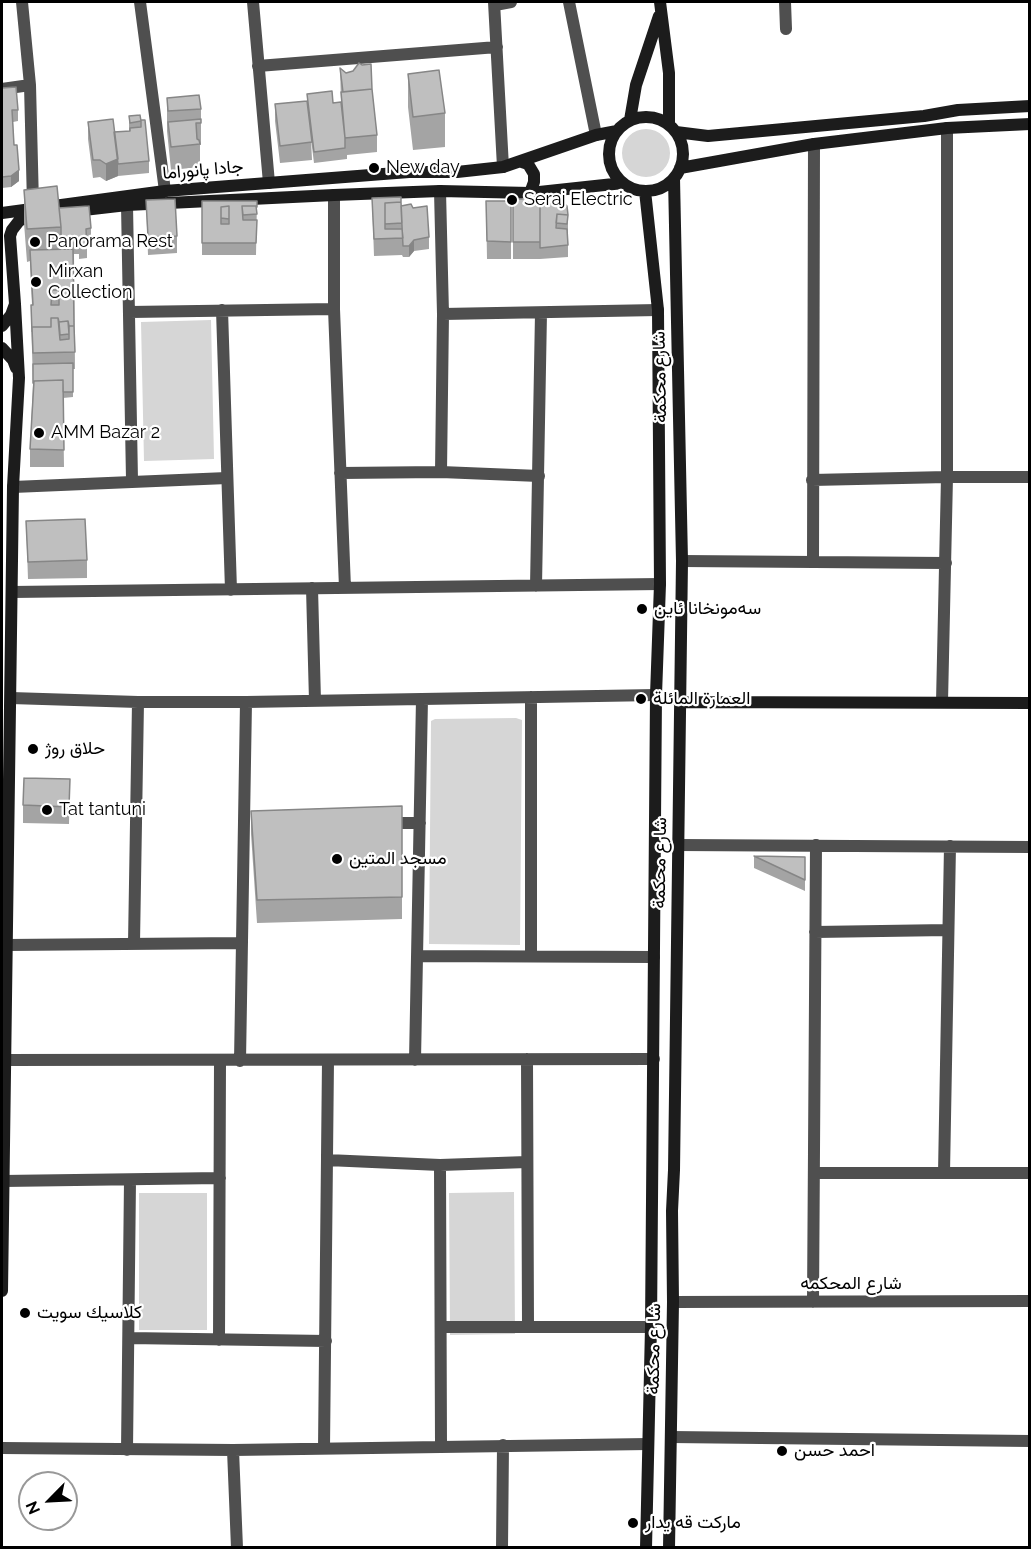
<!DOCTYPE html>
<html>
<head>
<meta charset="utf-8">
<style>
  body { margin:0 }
  #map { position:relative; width:1031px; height:1549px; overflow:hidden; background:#fff; font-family:Raleway,sans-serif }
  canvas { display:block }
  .frame { position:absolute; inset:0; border:3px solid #000; pointer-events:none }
  .north { position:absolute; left:18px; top:1471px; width:60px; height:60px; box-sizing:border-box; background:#fff; border:2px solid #999; border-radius:50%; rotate:246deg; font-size:16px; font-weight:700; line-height:24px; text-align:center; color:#000 }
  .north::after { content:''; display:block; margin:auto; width:21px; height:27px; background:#000; clip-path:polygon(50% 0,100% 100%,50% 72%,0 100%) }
</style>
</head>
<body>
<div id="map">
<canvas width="1031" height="1549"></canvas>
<div class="frame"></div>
<div class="north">N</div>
</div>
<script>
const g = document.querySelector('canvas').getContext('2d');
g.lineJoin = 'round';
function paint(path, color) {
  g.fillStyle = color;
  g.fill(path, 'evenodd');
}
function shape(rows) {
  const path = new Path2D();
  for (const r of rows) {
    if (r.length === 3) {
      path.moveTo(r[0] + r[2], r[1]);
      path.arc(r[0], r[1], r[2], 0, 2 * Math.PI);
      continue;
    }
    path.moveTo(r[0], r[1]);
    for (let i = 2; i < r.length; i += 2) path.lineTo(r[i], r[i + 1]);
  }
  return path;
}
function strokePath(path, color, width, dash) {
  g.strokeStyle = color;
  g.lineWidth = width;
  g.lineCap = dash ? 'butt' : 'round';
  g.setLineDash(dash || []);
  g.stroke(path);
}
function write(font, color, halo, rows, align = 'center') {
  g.font = font + ' Raleway,Vazirmatn,sans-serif';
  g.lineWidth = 4.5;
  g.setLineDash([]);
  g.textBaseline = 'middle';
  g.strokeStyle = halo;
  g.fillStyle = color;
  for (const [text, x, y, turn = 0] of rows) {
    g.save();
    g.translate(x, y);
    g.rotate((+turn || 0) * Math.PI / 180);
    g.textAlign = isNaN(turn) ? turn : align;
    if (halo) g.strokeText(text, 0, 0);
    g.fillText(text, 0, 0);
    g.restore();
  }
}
paint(shape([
  [646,153,24],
  [211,320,214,459,144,461,141,322],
  [516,718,522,720,520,945,429,944,431,721,435,719],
  [514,1192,515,1334,450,1335,449,1193],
  [139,1193,207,1193,207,1330,139,1330]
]), '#d6d6d6');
strokePath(shape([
  [22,2,30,85,33,204],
  [140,2,165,191],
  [253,2,269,183],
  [494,2,503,167],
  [569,2,596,135],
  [785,2,786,29],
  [495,5,511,2],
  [258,66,497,47],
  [2,89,30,85],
  [440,191,443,314,441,472],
  [334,195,334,309,345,588],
  [127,205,132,480],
  [222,310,231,590],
  [130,312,334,309],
  [443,314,658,310],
  [340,473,441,472,539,476],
  [812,480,947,477,1030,477],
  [13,487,227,478],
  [682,561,946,563],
  [813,561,814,144],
  [536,586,541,313],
  [312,588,315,701],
  [12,592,660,584],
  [11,698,138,702,246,702,656,695],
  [942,702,947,477,947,128],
  [386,823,420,823],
  [678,845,1030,847],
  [815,932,948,930],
  [134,943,138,702],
  [7,945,241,943],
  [417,956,654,957],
  [531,956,531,697],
  [527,1059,528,1326],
  [5,1060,654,1059],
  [415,1060,422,699],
  [240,1061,246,702],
  [327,1160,440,1165,527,1162],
  [440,1165,441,1446],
  [814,1173,1030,1173],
  [944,1173,950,846],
  [3,1181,220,1178],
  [673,1302,1030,1301],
  [813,1302,816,845],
  [441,1327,651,1327],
  [129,1338,326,1341],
  [219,1340,220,1061],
  [671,1437,1030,1441],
  [2,1448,233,1450,648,1444],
  [324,1448,328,1060],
  [127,1450,130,1180],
  [233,1450,237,1548],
  [502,1548,503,1445]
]), '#4f4f4f', 12);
strokePath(shape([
  [660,2,669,73,669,125],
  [646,154,37],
  [630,120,636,85,659,16],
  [676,132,708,136,924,116,958,110,1030,106],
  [522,162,528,164,534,174,534,182,530,193],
  [680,168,814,144,947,128,1030,124],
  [645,191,658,310,660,584,656,695,651,1327,646,1548],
  [75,211,127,205,334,195,440,191,530,193,623,183],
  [2,213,165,191,409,172,457,172,503,167,596,135,617,131],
  [2,326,11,315,15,304,10,236,12,230,19,221,24,218,40,215],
  [2,348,13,360,16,368],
  [679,702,1030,703],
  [2,1291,13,487,19,378,15,304],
  [669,1548,673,1302,672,1211,674,1170,682,561,674,178]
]), '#1c1c1c', 12);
paint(shape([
  [340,68,346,73,372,89,377,135,377,152,347,155,347,159,314,163,311,139,312,160,280,163,275,121,275,104,307,101,307,94,333,103,341,102],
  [408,74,445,113,445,147,413,150,408,107],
  [2,88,18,110,18,121,13,122,14,145,19,181,11,187,2,188],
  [167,98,201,109,201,145,200,145,200,167,171,170,167,131],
  [140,115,149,161,149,173,118,176,106,181,100,177,93,178,88,139,88,122,114,132,129,131,129,116],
  [24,190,59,208,91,228,91,240,87,240,87,258,79,259,79,254,74,254,75,369,73,369,73,397,63,398,64,467,30,467,30,449,33,384,31,317,32,305,30,261,27,262,24,223],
  [372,198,429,237,429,249,414,251,409,257,403,257,402,255,374,256],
  [146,200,177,236,177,253,148,255],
  [202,201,257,201,256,255,202,255],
  [486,201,511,201,511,259,487,259],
  [513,202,540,204,568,215,568,257,540,259,513,259],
  [26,521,87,560,87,578,28,579],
  [70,779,69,824,23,823,23,805],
  [402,806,402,919,257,923,251,834,251,811],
  [754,856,805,857,805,891,754,868]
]), '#a4a4a4');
paint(shape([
  [118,159,118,176,106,181,106,164],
  [19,170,19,181,11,187,11,176],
  [414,240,414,251,409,257,409,246]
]), '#868686');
const building = shape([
  [359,63,362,65,371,64,372,89,343,92,340,68,346,73,353,71,359,63],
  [439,70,445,113,413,117,408,74,439,70],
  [16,87,18,110,12,110,14,145,17,145,19,170,11,176,2,177,2,88,16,87],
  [372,89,377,135,345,138,341,92,372,89],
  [332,91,333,103,341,102,345,138,345,148,314,152,307,94,332,91],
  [199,95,201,109,168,111,167,98,199,95],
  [307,101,312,142,280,146,275,104,307,101],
  [140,115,141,121,130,123,129,116,140,115],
  [113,119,118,159,106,164,100,160,93,160,88,122,113,119],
  [201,119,201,123,196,123,197,139,199,140,200,144,171,147,168,122,201,119],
  [141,120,145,120,149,161,118,164,114,132,130,131,130,128,141,127,141,120],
  [57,186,61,227,27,229,24,190,57,186],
  [529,196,535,200,540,199,540,242,513,242,513,202,516,199,522,199,529,196],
  [401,197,401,202,385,203,385,229,402,229,403,238,374,239,372,198,401,197],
  [175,199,177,236,148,237,146,200,175,199],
  [202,201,257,201,257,207,256,206,242,206,243,220,257,220,256,243,202,243,202,201],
  [229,206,229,224,221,224,221,207,229,206],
  [486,201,511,201,511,242,487,241,486,201],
  [401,202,402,223,385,224,385,203,401,202],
  [564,203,567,206,568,215,557,214,556,228,567,229,568,245,540,248,540,204,564,203],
  [411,204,413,208,427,206,429,237,414,240,409,246,403,246,401,206,411,204],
  [89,206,91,228,86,229,87,247,79,247,79,242,73,243,74,247,69,247,69,242,61,242,61,227,59,208,89,206],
  [229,206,229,219,221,218,221,207,229,206],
  [242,206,256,206,257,214,243,215,242,206],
  [557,214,568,215,567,224,556,223,557,214],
  [73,249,74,326,69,326,68,321,59,322,58,318,51,318,51,327,32,327,32,332,31,305,33,305,30,250,73,249],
  [52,290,59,290,59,305,51,305,52,290],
  [52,290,59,290,59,299,51,299,52,290],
  [51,318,58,318,60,340,69,339,69,326,74,326,75,352,33,353,32,327,51,327,51,318],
  [68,321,69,334,60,335,59,322,68,321],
  [73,363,73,392,63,392,63,380,34,381,33,383,33,364,73,363],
  [63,380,64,450,30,449,34,381,63,380],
  [85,519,87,560,28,562,26,521,85,519],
  [24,778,70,779,69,807,23,805,24,778],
  [402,806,402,897,257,900,251,811,402,806],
  [754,856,805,857,805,880,754,856]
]);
paint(building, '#bfbfbf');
strokePath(building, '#868686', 1.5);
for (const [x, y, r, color] of [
  [374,168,6,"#000"],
  [512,200,6,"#000"],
  [35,242,6,"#000"],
  [36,282,6,"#000"],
  [39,433,6,"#000"],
  [642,609,6,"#000"],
  [641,699,6,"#000"],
  [33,749,6,"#000"],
  [47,810,6,"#000"],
  [337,859,6,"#000"],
  [25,1313,6,"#000"],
  [782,1451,6,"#000"],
  [633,1523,6,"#000"]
]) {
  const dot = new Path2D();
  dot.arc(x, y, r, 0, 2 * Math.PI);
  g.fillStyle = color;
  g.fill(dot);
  strokePath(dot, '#fff', 2);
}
write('18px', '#000', '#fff', [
  ["New day",386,168],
  ["Seraj Electric",524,200],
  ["Panorama Rest",47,242],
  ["Mirxan",48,272],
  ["Collection",48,293],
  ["AMM Bazar 2",51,433],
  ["سەمونخانا ئاین",654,609],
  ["العمارة المائلة",653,699],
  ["حلاق روژ",45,749],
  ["Tat tantuni",59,810],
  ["مسجد المتين",349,859],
  ["كلاسيك سويت",37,1313],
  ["احمد حسن",794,1451],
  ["ماركت قه يدار",645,1523]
], 'left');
write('18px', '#000', '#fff', [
  ["جادا پانوراما",203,170,-5],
  ["شارع محكمة",660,377,-91],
  ["شارع محكمة",660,863,-89],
  ["شارع المحكمه",851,1284],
  ["شارع محكمة",654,1349,-89]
]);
</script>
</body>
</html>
